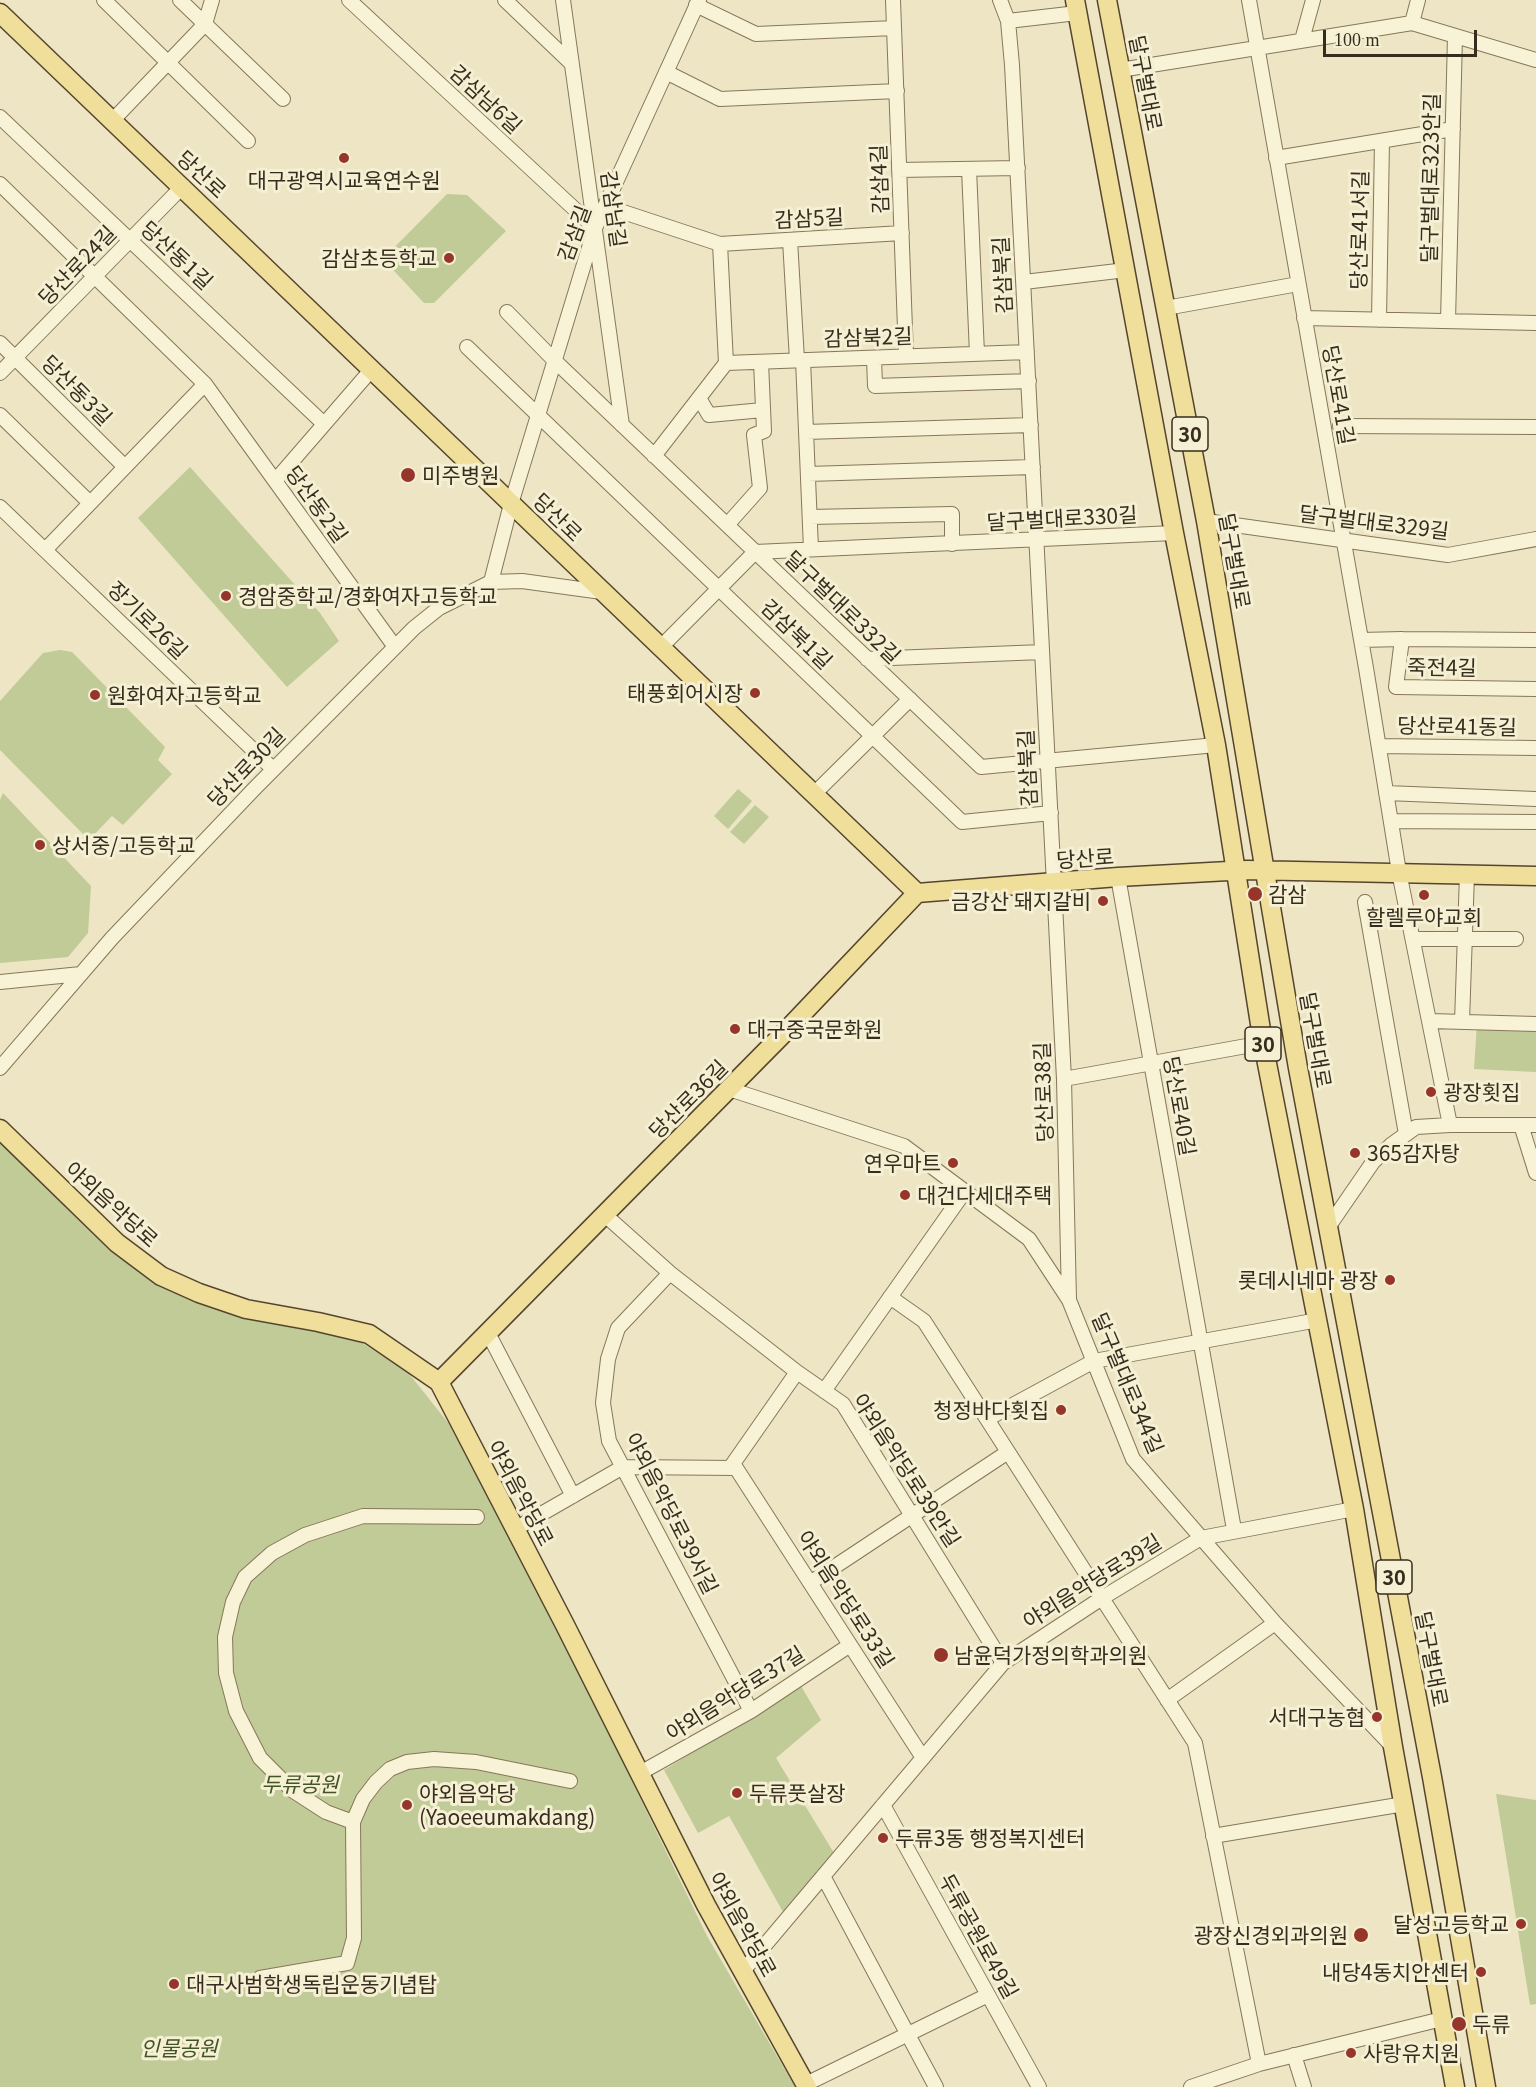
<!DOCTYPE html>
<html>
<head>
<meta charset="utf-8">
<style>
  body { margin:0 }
  #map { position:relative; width:1536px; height:2087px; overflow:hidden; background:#ede5c3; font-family:Georgia,serif }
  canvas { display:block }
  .scale { position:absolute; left:1323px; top:30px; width:154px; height:27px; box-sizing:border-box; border:3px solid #372d1e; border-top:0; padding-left:8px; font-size:18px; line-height:21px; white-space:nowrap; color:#372d1e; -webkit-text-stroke:4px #f5efd3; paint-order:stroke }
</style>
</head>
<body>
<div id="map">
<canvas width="1536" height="2087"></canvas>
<div class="scale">100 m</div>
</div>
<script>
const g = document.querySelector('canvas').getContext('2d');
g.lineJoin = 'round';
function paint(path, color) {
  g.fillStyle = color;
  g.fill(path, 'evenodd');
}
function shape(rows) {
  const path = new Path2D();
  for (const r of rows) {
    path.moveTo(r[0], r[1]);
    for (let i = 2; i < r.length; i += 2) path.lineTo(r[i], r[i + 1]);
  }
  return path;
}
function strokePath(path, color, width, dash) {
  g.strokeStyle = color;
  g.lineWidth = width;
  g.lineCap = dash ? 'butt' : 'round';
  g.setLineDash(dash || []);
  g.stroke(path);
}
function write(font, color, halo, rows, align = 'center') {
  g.font = font + ' Georgia,"Noto Sans KR",serif';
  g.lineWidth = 6;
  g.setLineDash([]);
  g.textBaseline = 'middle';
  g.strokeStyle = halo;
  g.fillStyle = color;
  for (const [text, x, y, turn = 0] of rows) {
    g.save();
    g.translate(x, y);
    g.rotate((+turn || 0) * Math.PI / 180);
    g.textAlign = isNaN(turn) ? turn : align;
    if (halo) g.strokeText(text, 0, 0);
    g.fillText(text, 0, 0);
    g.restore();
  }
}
paint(shape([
  [447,194,467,195,506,231,434,303,424,303,383,259],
  [190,467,320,613,339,641,287,687,138,518],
  [60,650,72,652,165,747,158,760,172,774,123,825,112,816,89,840,0,750,0,701,43,653],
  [738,789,752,801,728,829,714,816],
  [3,793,91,886,88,933,68,957,0,963,0,800],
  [755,805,769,817,744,844,730,832],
  [1477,1023,1536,1024,1536,1072,1474,1069],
  [0,1139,157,1279,362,1343,407,1371,449,1424,558,1629,707,1936,795,2087,0,2087],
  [801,1686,821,1720,776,1758,834,1853,787,1919,729,1816,698,1833,664,1770],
  [1496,1794,1536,1800,1536,2004,1530,2005]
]), '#c0cb97');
const minor = shape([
  [104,0,248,141],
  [180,0,283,99],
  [349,0,595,228],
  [505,0,572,64],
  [563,0,622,425],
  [893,0,906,356],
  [1000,0,1008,21,1012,65,1064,1079,1069,1300],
  [1249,0,1366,668,1399,872,1450,1125],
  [696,5,756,34,894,28],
  [1008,21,1077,13],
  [1412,23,1418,0],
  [1302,40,1313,0],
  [1120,70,1412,23,1536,60],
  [666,72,720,99,897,91],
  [0,117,324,424],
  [112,121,205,24,212,0],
  [1276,158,1453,129],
  [969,169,977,354],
  [899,170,1018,168],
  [0,184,205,384,395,647],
  [605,206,720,244,902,233],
  [790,240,797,360],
  [720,244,726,363],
  [1024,282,1126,270],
  [1166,308,1298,284],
  [507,312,555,361,981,767,1216,745],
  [1304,318,1536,323],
  [1379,320,1382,141],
  [1448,321,1455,36],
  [0,343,125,467],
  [467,347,962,822,1051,813],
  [874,358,875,386,1029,381],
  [803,360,811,549],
  [0,373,183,186],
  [699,398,709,415,763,410],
  [0,415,90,503],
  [1340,426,1536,427],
  [806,432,1031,425],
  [654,456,726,363,1027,352],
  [808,474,1033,467],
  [275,481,372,369],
  [0,507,273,769],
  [810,517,952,514,952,544],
  [1206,521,1448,555,1536,539],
  [727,525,760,488,754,435,764,431,761,362],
  [45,550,205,384],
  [491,582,511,504,595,228,699,0],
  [1402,639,1396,687,1536,689],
  [1361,640,1402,639,1536,640],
  [660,648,755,552,1174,533],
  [867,659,1042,652],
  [1379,746,1536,748],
  [1386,793,1536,799],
  [814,794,910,699],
  [1391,821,1536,822],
  [1118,877,1233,1524],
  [1365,902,1406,1134],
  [1413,939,1516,939],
  [0,982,81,974],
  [1430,1021,1536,1024],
  [1462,1022,1467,874],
  [0,1068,112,938,255,788,414,628,439,608,491,582,522,581,602,592],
  [1064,1079,1263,1043],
  [729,1089,904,1146,1029,1239,1069,1300,1133,1459,1275,1623,1393,1747],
  [1521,1125,1536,1173],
  [605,1215,670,1273,797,1372,843,1404,1003,1663],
  [1329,1226,1373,1162,1391,1145,1416,1127,1450,1125,1536,1125],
  [670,1273,618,1328,608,1359,603,1403,609,1441,751,1711],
  [890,1297,924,1321,1195,1743,1259,2064],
  [488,1333,573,1496],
  [824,1391,965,1191],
  [987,1419,1094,1361,1318,1320],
  [730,1468,797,1372],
  [515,1529,623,1467,736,1468,923,1758],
  [810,1583,1008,1452],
  [1167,1700,1275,1623],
  [640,1773,751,1711,850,1645],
  [883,1805,1039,2087],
  [353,1822,363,1799,376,1782,390,1769,407,1762,434,1759,476,1762,570,1781],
  [1213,1836,1404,1804],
  [823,1876,936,2087],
  [743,1971,1003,1663,1102,1598,1201,1538,1354,1509],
  [260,1978,347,1963,354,1938,353,1822,326,1812,292,1790,260,1758,236,1711,226,1673,225,1637,233,1602,245,1577,272,1553,305,1535,363,1516,477,1517],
  [1294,2055,1304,2087],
  [806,2084,988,1995],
  [1191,2087,1259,2064,1442,2019]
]);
const major = shape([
  [1075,0,1174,533,1216,745,1263,1043,1354,1509,1393,1747,1455,2087],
  [1107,0,1206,521,1298,1068,1432,1777,1486,2087],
  [0,13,917,893,1118,877,1247,870,1536,876],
  [0,1129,117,1243,161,1276,199,1293,246,1309,318,1322,369,1334,439,1382,565,1625,706,1905,807,2087],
  [439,1382,783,1034,917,893]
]);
strokePath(minor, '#87775a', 16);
strokePath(major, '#55452e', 21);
strokePath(minor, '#f8f2d6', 14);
strokePath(major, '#f0df9b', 18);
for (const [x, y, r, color] of [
  [344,158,6,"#96362b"],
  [449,258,6,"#96362b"],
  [408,475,8,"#96362b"],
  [226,596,6,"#96362b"],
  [755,693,6,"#96362b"],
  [95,695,6,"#96362b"],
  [40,845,6,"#96362b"],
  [1255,894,8,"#96362b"],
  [1424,895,6,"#96362b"],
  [1103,901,6,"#96362b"],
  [735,1029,6,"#96362b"],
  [1431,1092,6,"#96362b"],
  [1355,1153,6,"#96362b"],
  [953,1163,6,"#96362b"],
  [905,1195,6,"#96362b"],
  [1390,1280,6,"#96362b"],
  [1061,1410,6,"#96362b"],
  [941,1655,8,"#96362b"],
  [1377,1717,6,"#96362b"],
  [737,1793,6,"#96362b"],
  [407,1805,6,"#96362b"],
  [883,1838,6,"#96362b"],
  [1521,1924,6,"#96362b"],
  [1361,1935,8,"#96362b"],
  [1481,1972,6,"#96362b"],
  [174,1984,6,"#96362b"],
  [1459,2024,8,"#96362b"],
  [1351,2053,6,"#96362b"]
]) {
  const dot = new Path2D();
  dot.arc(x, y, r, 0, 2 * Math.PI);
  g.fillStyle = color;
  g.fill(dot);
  strokePath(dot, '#f5efd3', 2);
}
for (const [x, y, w] of [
  [1190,434,36],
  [1263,1044,36],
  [1394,1577,36]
]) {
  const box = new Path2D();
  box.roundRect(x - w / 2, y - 17, w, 34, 4.5);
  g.fillStyle = '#f5efd3';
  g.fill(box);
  strokePath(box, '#372d1e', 1.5);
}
write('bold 20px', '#372d1e', null, [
  ["30",1190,434],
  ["30",1263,1044],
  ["30",1394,1577]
]);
write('21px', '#372d1e', '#f5efd3', [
  ["달구벌대로",1146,83,79],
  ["감삼남6길",486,99,43],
  ["당산로",202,174,43],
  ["달구벌대로323안길",1430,178,-89],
  ["감삼4길",879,179,-92],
  ["감삼남길",614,209,82],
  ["감삼5길",809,218,-3],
  ["당산로41서길",1359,230,-89],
  ["감삼길",574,233,-70],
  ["당산동1길",177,255,43],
  ["당산로24길",77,265,-46],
  ["감삼북길",1002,275,-93],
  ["감삼북2길",868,337,-2],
  ["당산동3길",77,390,45],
  ["당산로41길",1339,395,80],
  ["당산동2길",317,504,54],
  ["당산로",558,517,44],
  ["달구벌대로330길",1062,518,-3],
  ["달구벌대로329길",1374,522,7],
  ["달구벌대로",1235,561,80],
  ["달구벌대로332길",843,607,44],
  ["장기로26길",148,620,44],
  ["감삼북1길",797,634,44],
  ["죽전4길",1442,667,1],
  ["당산로41동길",1457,726,1],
  ["당산로30길",246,767,-46],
  ["감삼북길",1027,768,-93],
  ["당산로",1085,858,-4],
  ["달구벌대로",1316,1040,80],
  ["당산로38길",1043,1092,-92],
  ["당산로36길",688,1099,-45],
  ["당산로40길",1180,1106,80],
  ["야외음악당로",112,1204,42],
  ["달구벌대로344길",1128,1383,67],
  ["야외음악당로39안길",907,1470,57],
  ["야외음악당로",521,1493,62],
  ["야외음악당로39서길",672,1513,63],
  ["야외음악당로39길",1092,1581,-32],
  ["야외음악당로33길",846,1599,57],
  ["달구벌대로",1432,1659,79],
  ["야외음악당로37길",735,1693,-32],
  ["야외음악당로",743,1924,61],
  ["두류공원로49길",979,1936,61]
]);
write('21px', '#372d1e', '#f5efd3', [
  ["대구광역시교육연수원",344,180,"center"],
  ["감삼초등학교",437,258,"right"],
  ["미주병원",422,475],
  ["경암중학교/경화여자고등학교",238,596],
  ["태풍회어시장",743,693,"right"],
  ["원화여자고등학교",107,695],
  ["상서중/고등학교",52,845],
  ["감삼",1268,894],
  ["금강산 돼지갈비",1091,901,"right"],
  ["할렐루야교회",1424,917,"center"],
  ["대구중국문화원",747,1029],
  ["광장횟집",1443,1092],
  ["365감자탕",1367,1153],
  ["연우마트",941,1163,"right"],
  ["대건다세대주택",917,1195],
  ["롯데시네마 광장",1378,1280,"right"],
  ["청정바다횟집",1049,1410,"right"],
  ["남윤덕가정의학과의원",954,1655],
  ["서대구농협",1365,1717,"right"],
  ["야외음악당",419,1793],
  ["(Yaoeeumakdang)",419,1817],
  ["두류풋살장",749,1793],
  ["두류3동 행정복지센터",895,1838],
  ["달성고등학교",1509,1924,"right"],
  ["광장신경외과의원",1348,1935,"right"],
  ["내당4동치안센터",1469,1972,"right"],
  ["대구사범학생독립운동기념탑",186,1984],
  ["두류",1472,2024],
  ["사랑유치원",1363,2053]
], 'left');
write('italic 21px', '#435425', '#f5efd3', [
  ["두류공원",300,1784],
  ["인물공원",179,2048]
]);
</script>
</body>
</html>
